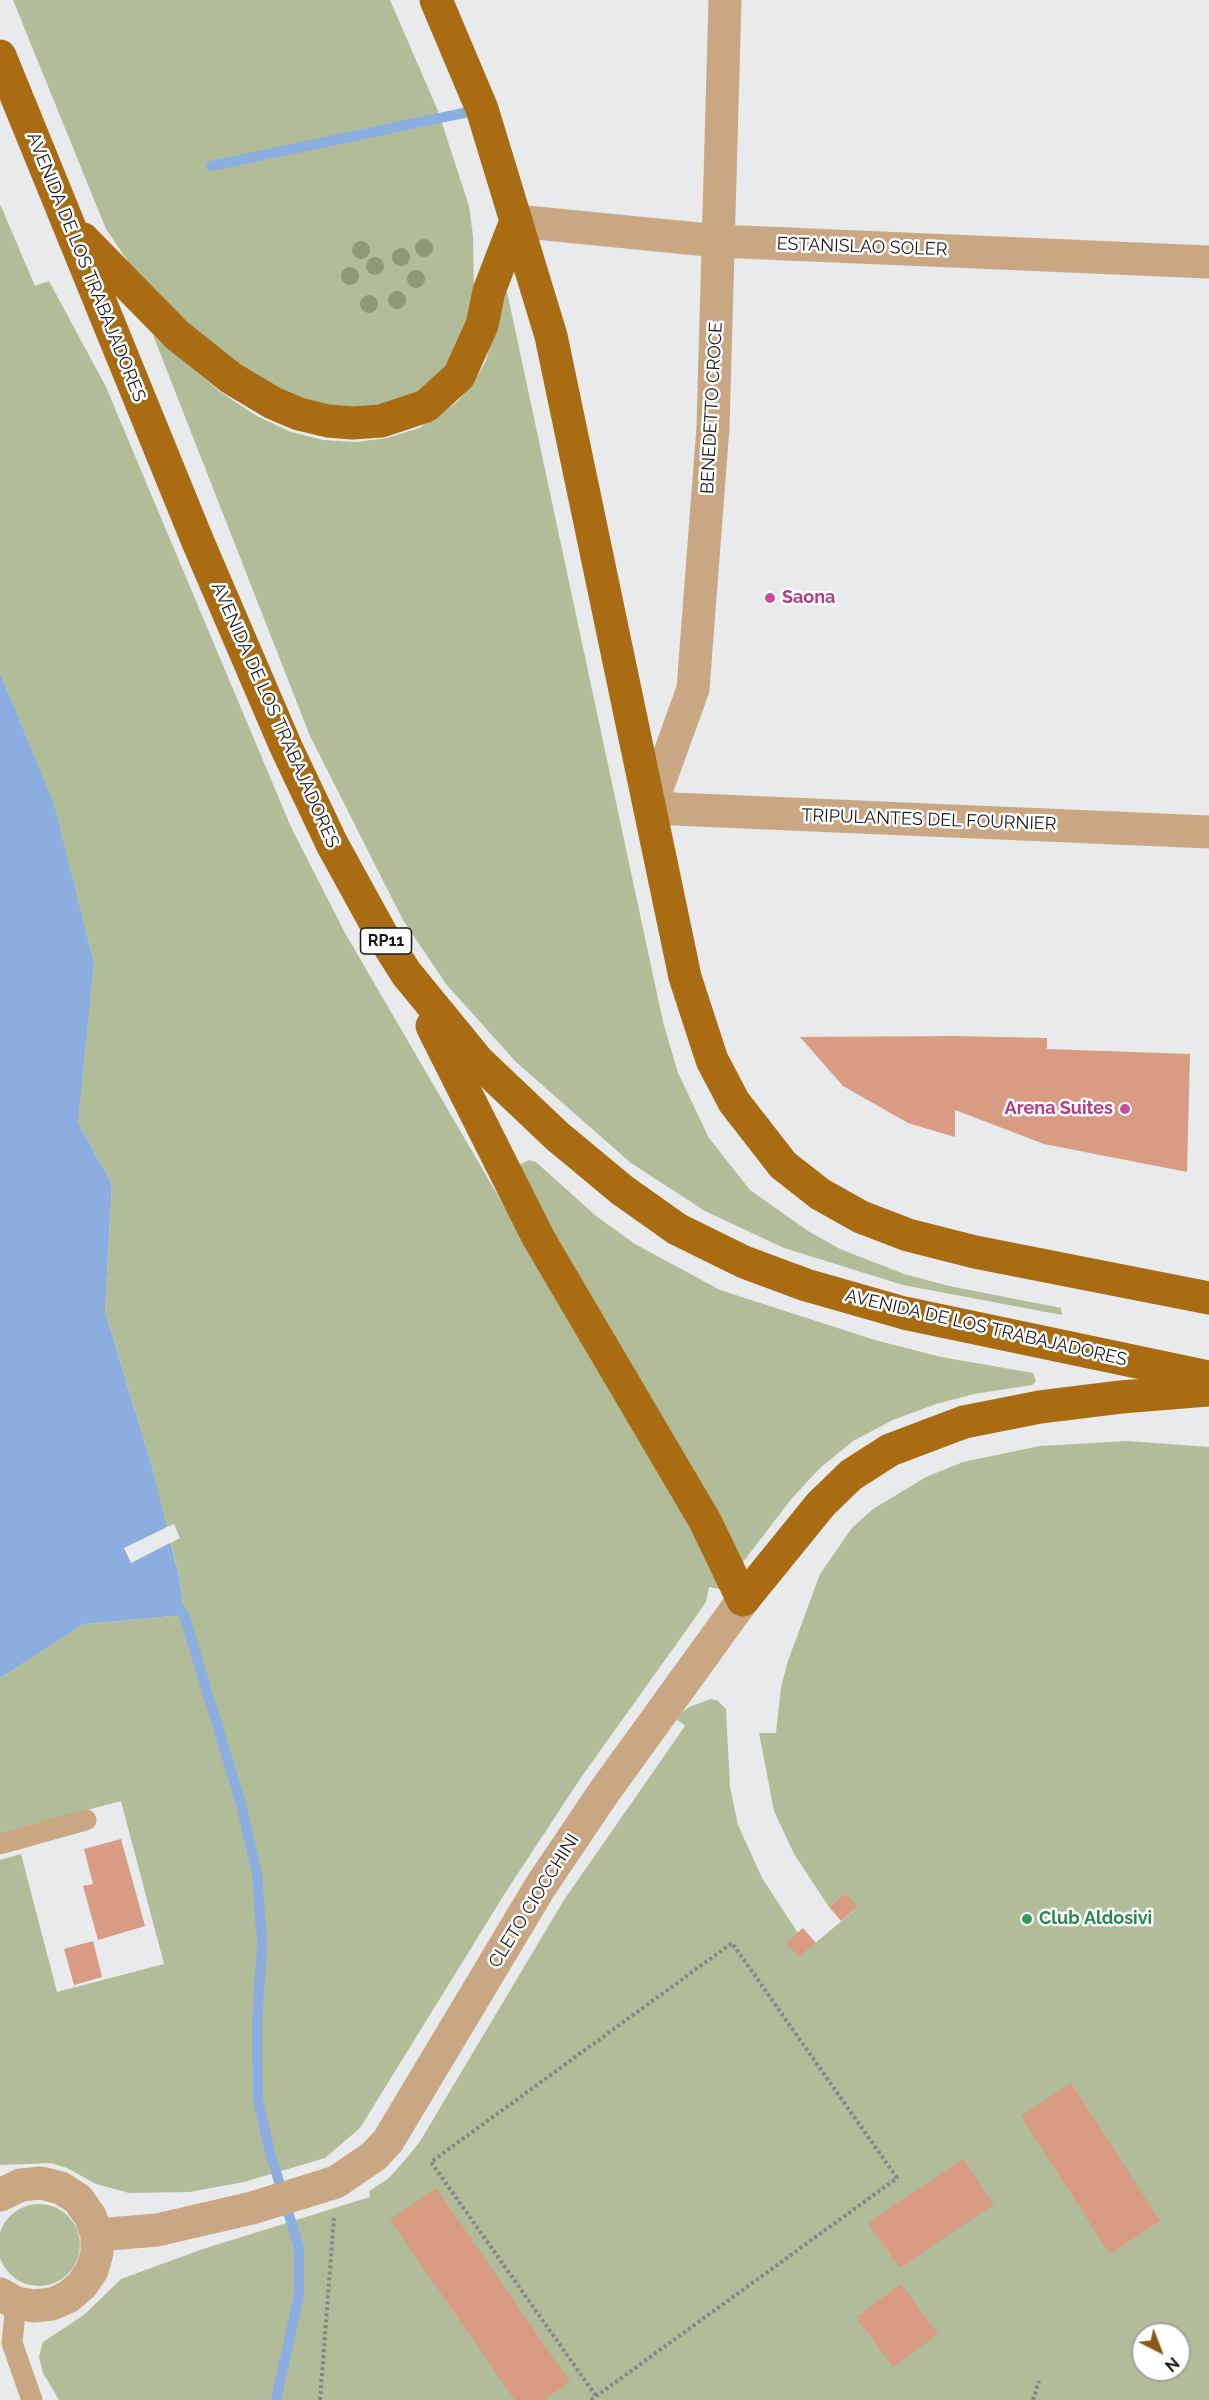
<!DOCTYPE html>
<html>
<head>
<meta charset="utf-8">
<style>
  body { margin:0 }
  #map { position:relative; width:1209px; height:2400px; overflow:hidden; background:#e8eaeb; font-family:Raleway,sans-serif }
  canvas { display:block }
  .north { position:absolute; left:1131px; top:2322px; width:60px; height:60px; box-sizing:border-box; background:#fff; border:2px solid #a2a2a3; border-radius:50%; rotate:138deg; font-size:16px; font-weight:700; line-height:24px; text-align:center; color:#171718 }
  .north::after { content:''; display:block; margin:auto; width:21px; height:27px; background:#905512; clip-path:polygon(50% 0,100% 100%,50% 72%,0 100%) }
</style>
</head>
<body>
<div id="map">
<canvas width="1209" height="2400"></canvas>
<div class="north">N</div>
</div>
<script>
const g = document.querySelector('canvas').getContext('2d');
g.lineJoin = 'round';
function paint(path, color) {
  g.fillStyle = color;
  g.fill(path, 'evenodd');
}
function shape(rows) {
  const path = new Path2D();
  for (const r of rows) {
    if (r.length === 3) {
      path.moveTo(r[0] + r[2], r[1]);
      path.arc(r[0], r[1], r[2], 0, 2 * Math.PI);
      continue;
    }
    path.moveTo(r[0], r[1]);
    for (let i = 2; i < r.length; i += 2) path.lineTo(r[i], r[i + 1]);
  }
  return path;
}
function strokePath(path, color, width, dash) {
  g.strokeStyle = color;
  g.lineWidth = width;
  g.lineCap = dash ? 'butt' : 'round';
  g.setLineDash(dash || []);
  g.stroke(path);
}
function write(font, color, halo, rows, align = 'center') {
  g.font = font + ' Raleway,sans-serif';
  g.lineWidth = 5;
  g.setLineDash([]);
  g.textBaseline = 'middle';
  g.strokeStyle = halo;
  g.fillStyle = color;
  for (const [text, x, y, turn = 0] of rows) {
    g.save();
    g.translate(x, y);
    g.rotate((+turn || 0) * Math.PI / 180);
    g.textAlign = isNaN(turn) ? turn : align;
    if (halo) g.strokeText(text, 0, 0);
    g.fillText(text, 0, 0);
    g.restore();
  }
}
paint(shape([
  [13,0,390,0,438,111,469,206,473,236,474,291,471,315,452,366,401,406,315,407,218,356,129,263,106,229],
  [0,204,35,286,49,281,106,387,291,827,345,933,692,1529,720,1589,709,1587,706,1602,695,1618,582,1776,507,1890,360,2128,325,2158,244,2182,189,2192,129,2193,96,2184,67,2168,51,2163,0,2165,0,1860,21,1854,57,1992,164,1964,121,1801,0,1833,0,1678,84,1624,184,1615,180,1581,171,1543,180,1538,174,1524,166,1528,152,1467,105,1311,112,1184,78,1123,94,963,54,805,0,673],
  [506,287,663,1022,678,1073,709,1138,750,1190,808,1231,840,1249,904,1274,949,1286,1061,1308,1062,1315,903,1285,784,1248,705,1211,631,1163,516,1062,446,984,403,920,310,736,153,335,219,391,255,415,291,432,323,440,356,442,387,438,419,428,440,415,459,400,473,383,486,361],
  [529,1160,536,1162,596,1216,635,1244,720,1290,875,1340,941,1357,1033,1373,1036,1381,1032,1385,974,1394,936,1404,893,1420,853,1441,820,1468,792,1498,740,1566,550,1234,519,1165],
  [1127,1441,1209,1447,1209,2400,59,2400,43,2373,39,2357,43,2342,84,2315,121,2279,203,2249,370,2197,369,2191,388,2179,404,2161,419,2143,564,1900,685,1726,675,1718,689,1707,711,1699,718,1701,726,1709,730,1787,738,1825,762,1878,798,1933,787,1943,799,1957,857,1908,845,1893,829,1907,794,1854,774,1811,759,1733,776,1733,781,1687,788,1661,820,1574,852,1528,873,1509,926,1477,963,1462,1040,1446],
  [1143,2334,1179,2334,1179,2370,1143,2370],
  [39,2245,41]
]), '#b1bc98');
paint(shape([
  [0,673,54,804,94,963,78,1123,112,1184,105,1311,152,1467,180,1581,184,1615,84,1624,0,1678]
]), '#8cade0');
paint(shape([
  [169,1526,174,1541,131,1563,124,1548]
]), '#e8eaeb');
strokePath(shape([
  [211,166,478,110],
  [176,1603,184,1615,241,1804,257,1874,262,1943,257,2026,258,2100,270,2152,299,2248,299,2295,276,2400]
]), '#8cade0', 10);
paint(shape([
  [955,1036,1047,1038,1047,1049,1190,1054,1187,1172,1044,1144,955,1110,955,1137,908,1123,843,1086,800,1037],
  [121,1839,145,1926,98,1940,83,1886,93,1884,84,1849],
  [845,1893,858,1907,841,1921,829,1907],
  [803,1928,816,1943,799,1957,786,1943],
  [93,1941,102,1977,74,1985,64,1949],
  [1071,2083,1160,2221,1110,2254,1021,2116],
  [963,2159,994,2204,900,2268,868,2223],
  [436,2188,570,2382,544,2400,515,2400,390,2220],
  [901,2284,938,2334,893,2367,856,2317]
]), '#d99b81');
strokePath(shape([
  [320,2400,334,2218],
  [591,2400,897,2178,732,1943,431,2162,596,2396],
  [1033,2400,1039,2381]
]), '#858687', 4, [3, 3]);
strokePath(shape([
  [0,1844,86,1820],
  [16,2303,12,2343,32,2400]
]), '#c9a782', 21);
strokePath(shape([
  [725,0,713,427,693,689,650,808,1209,832],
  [516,221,718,241,1209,262],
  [0,2195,21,2185,41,2183,61,2188,78,2199,90,2216,97,2235,97,2253,92,2270,82,2285,68,2297,52,2304,34,2306,16,2303,0,2294],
  [97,2235,157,2230,252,2208,336,2182,374,2156,388,2141,540,1887,604,1792,743,1600]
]), '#c9a782', 33);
strokePath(shape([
  [436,0,482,109,551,336,685,977,712,1060,734,1102,783,1165,820,1194,861,1217,908,1235,975,1252,1209,1298],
  [0,56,198,542,286,747,332,844,382,935,406,973,478,1061,557,1136,622,1190,677,1229,744,1262,806,1285,904,1313,1209,1377],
  [83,239,177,335,231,378,273,403,299,414,328,421,353,423,381,421,426,406,459,376,482,325,489,291,516,221],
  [432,1026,539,1239,705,1521,743,1600,821,1504,851,1475,890,1450,964,1422,1040,1407,1121,1397,1209,1390]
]), '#aa6c13', 33);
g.fillStyle = '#8f9874';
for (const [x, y] of [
  [424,248],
  [361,250],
  [401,257],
  [375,266],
  [350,276],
  [416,279],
  [397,300],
  [369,304]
]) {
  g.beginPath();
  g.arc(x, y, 9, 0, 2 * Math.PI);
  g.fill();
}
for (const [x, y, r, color] of [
  [770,598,6,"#d1479c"],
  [1125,1109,6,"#d1479c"],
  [1027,1919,6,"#2e9e5b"]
]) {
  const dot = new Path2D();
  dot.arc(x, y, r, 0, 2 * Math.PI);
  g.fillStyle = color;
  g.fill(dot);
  strokePath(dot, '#fff', 2);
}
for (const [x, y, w] of [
  [386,941,51]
]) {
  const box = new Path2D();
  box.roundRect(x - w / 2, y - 13, w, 26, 4.5);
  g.fillStyle = '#fff';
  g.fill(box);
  strokePath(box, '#171718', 1.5);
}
write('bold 16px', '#171718', null, [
  ["RP11",386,941]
]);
write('18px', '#171718', '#fff', [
  ["ESTANISLAO SOLER",862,247,2],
  ["AVENIDA DE LOS TRABAJADORES",86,267,68],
  ["BENEDETTO CROCE",712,408,-87],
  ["AVENIDA DE LOS TRABAJADORES",275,715,66],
  ["TRIPULANTES DEL FOURNIER",929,820,2],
  ["AVENIDA DE LOS TRABAJADORES",986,1328,13],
  ["CLETO CIOCCHINI",534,1901,-58]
]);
write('bold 18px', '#b23c85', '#fff', [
  ["Saona",782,598],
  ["Arena Suites",1113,1109,"right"]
], 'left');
write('bold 18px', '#27864d', '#fff', [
  ["Club Aldosivi",1039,1919]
], 'left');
</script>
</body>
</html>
